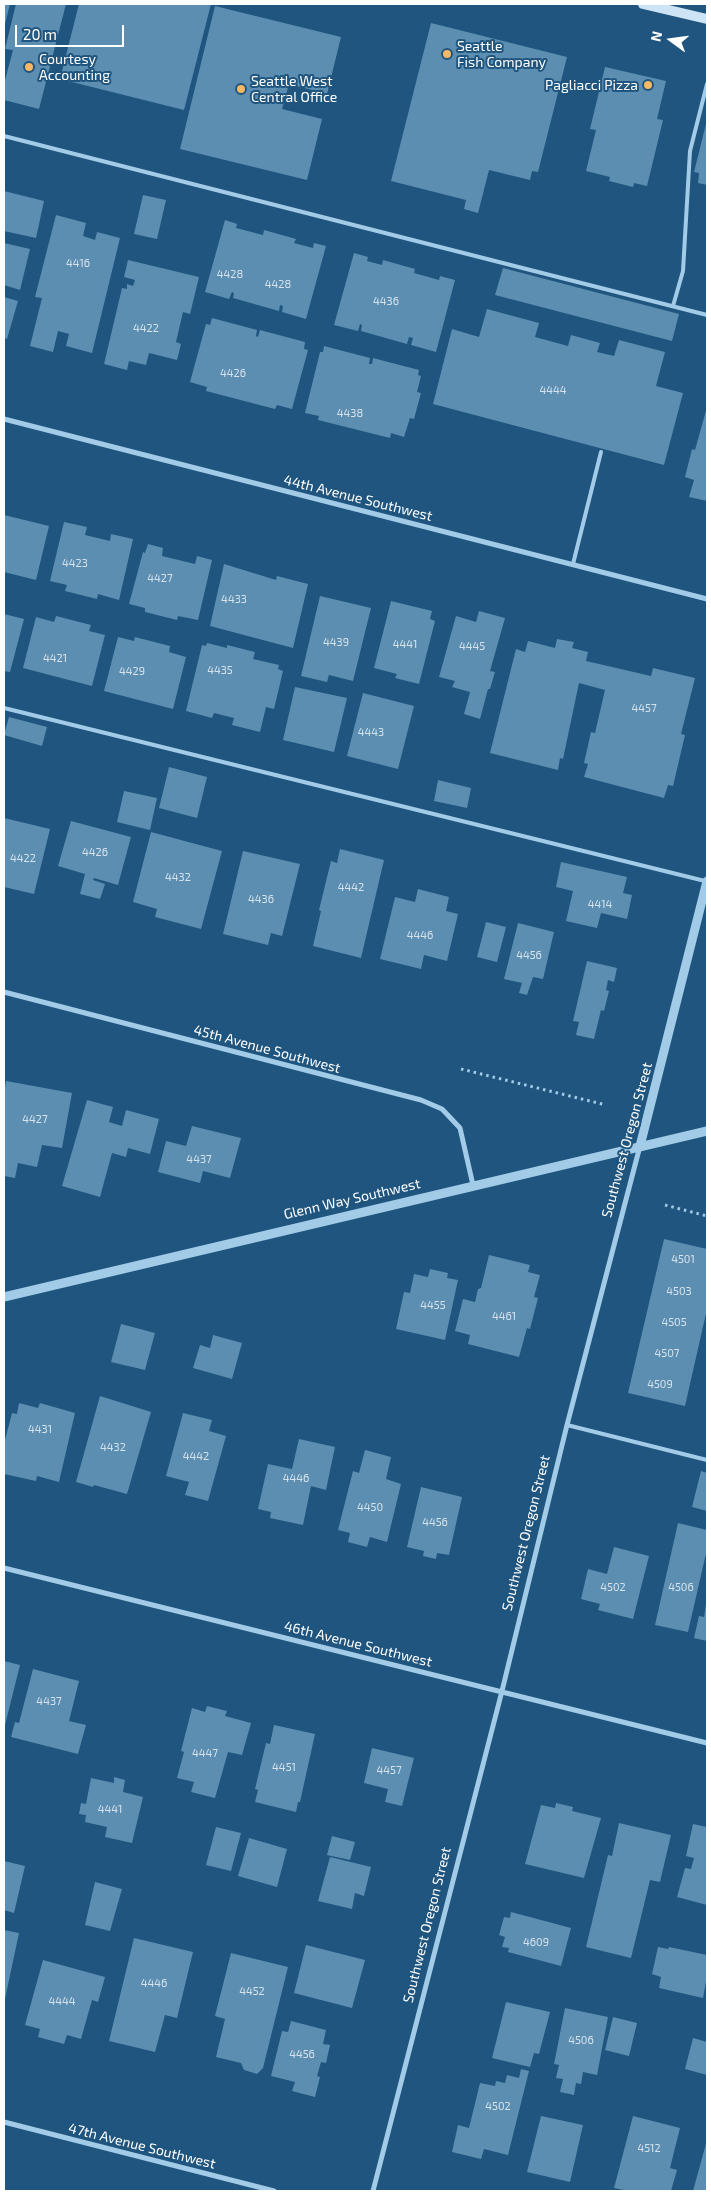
<!DOCTYPE html>
<html>
<head>
<meta charset="utf-8">
<style>
  body { margin:0 }
  #map { position:relative; width:711px; height:2195px; overflow:hidden; background:#1f557e; font-family:"Exo 2",sans-serif }
  canvas { display:block }
  .frame { position:absolute; inset:0; border:5px solid #fff; pointer-events:none }
  .north { position:absolute; left:646px; top:15px; width:50px; height:50px; -webkit-text-stroke:4px #1f557e; paint-order:stroke; rotate:284deg; font-size:14px; font-weight:700; line-height:20px; text-align:center; color:#fff }
  .north::after { content:''; display:block; margin:auto; width:18px; height:22px; background:#fff; clip-path:polygon(50% 0,100% 100%,50% 72%,0 100%) }
  .scale { position:absolute; left:15px; top:25px; width:109px; height:22px; box-sizing:border-box; border:2px solid #fff; border-top:0; padding-left:6px; font-size:15px; line-height:18px; white-space:nowrap; color:#fff; -webkit-text-stroke:4px #1f557e; paint-order:stroke }
</style>
</head>
<body>
<div id="map">
<canvas width="711" height="2195"></canvas>
<div class="frame"></div>
<div class="north">N</div>
<div class="scale">20 m</div>
</div>
<script>
const g = document.querySelector('canvas').getContext('2d');
g.lineJoin = 'round';
function paint(path, color) {
  g.fillStyle = color;
  g.fill(path, 'evenodd');
}
function shape(rows) {
  const path = new Path2D();
  for (const r of rows) {
    path.moveTo(r[0], r[1]);
    for (let i = 2; i < r.length; i += 2) path.lineTo(r[i], r[i + 1]);
  }
  return path;
}
function strokePath(path, color, width, dash) {
  g.strokeStyle = color;
  g.lineWidth = width;
  g.lineCap = dash ? 'butt' : 'round';
  g.setLineDash(dash || []);
  g.stroke(path);
}
function write(font, color, halo, rows, align = 'center') {
  g.font = font + ' "Exo 2",sans-serif';
  g.lineWidth = 4;
  g.setLineDash([]);
  g.textBaseline = 'middle';
  g.strokeStyle = halo;
  g.fillStyle = color;
  for (const [text, x, y, turn = 0] of rows) {
    g.save();
    g.translate(x, y);
    g.rotate((+turn || 0) * Math.PI / 180);
    g.textAlign = isNaN(turn) ? turn : align;
    if (halo) g.strokeText(text, 0, 0);
    g.fillText(text, 0, 0);
    g.restore();
  }
}
paint(shape([
  [4,4,10,4,4,28],
  [16,4,66,4,39,109,4,100,4,84,13,50,5,49],
  [79,4,211,4,184,110,60,79],
  [215,6,341,37,327,94,289,84,282,109,322,119,307,180,180,149],
  [431,23,567,57,538,172,532,171,530,180,489,170,478,213,464,209,466,200,391,181],
  [605,67,666,81,657,119,663,120,647,186,634,183,633,187,609,181,610,177,586,171,596,130,590,129],
  [707,120,707,185,698,183,699,173,694,172],
  [4,191,44,201,36,238,4,231],
  [143,195,166,200,157,239,134,234],
  [56,215,86,223,83,236,95,240,97,232,120,238,92,353,66,346,69,334,58,331,53,352,30,346,42,298,35,297],
  [225,220,237,224,236,228,263,235,264,230,296,239,294,243,313,248,314,243,326,246,306,319,282,312,283,306,280,305,279,311,233,298,234,293,232,292,229,299,205,292],
  [4,243,30,249,20,290,4,285],
  [354,253,368,257,367,261,382,265,383,260,415,269,414,273,439,280,440,276,455,280,436,352,411,345,413,338,409,337,407,344,361,331,362,325,360,324,358,331,334,325],
  [128,260,199,277,190,314,183,312,176,342,181,344,177,360,149,353,146,365,129,361,127,370,104,364,122,288,127,289,127,284,133,286,135,280,124,277],
  [503,268,679,314,672,341,495,295],
  [4,297,18,301,7,339,4,338],
  [487,309,539,323,535,337,568,346,571,335,600,343,597,352,614,356,619,340,665,352,656,386,683,393,664,465,433,404,452,329,479,337],
  [212,318,257,330,256,336,258,337,260,330,305,342,304,349,308,350,292,409,277,405,275,409,206,391,207,387,190,382,206,324,210,325],
  [324,346,370,358,369,364,372,364,373,358,419,370,418,375,421,376,417,392,421,393,414,419,410,418,404,437,391,433,390,438,318,420,319,416,305,413,320,352,323,352],
  [707,407,707,501,689,497,694,480,685,477,692,449,695,450],
  [4,515,49,526,36,580,4,572],
  [64,522,87,527,85,535,110,541,111,534,133,539,119,600,98,594,97,599,65,591,67,585,50,581],
  [148,544,163,548,162,556,195,564,197,556,212,560,198,620,178,616,177,620,145,612,145,608,129,604,143,552,145,553],
  [224,564,276,580,277,576,308,584,293,648,210,626],
  [320,596,371,608,353,681,329,675,327,682,301,676],
  [391,601,432,611,430,619,435,621,419,684,395,678,397,674,374,668],
  [479,611,505,618,490,671,495,672,490,689,488,689,480,719,464,714,470,692,452,687,455,681,439,677,456,616,476,622],
  [4,614,24,619,10,672,4,671],
  [56,616,91,625,89,631,105,635,92,686,23,668,36,617,54,622],
  [118,637,134,641,135,637,170,646,169,652,186,657,173,709,104,691],
  [557,639,574,642,572,648,588,652,586,661,651,676,653,668,695,678,681,734,685,735,673,786,668,785,664,798,584,777,588,764,584,763,591,732,595,733,605,690,579,683,563,759,560,758,558,770,490,753,516,649,525,652,528,641,555,648],
  [207,643,227,648,227,645,255,652,253,659,279,665,278,669,283,671,274,709,266,707,260,732,232,725,234,718,214,713,212,718,186,711,202,645,206,646],
  [295,687,347,698,334,752,283,740],
  [363,693,414,706,398,769,347,756],
  [9,717,47,727,42,746,4,735],
  [169,767,207,777,197,818,159,808],
  [438,780,471,788,467,808,434,801],
  [124,791,157,798,150,830,117,822],
  [4,818,50,829,34,894,4,887],
  [71,821,131,837,118,885,94,878,93,880,105,884,100,899,80,894,85,874,58,866],
  [151,832,222,851,201,929,155,917,157,909,133,902],
  [340,849,384,860,361,958,313,946,321,911,319,910,331,861,337,863],
  [243,851,300,864,282,936,271,933,268,945,223,934],
  [561,862,627,877,623,893,632,895,627,919,601,913,597,928,566,921,573,891,556,887],
  [418,889,449,897,446,911,458,914,447,961,424,955,421,969,380,959,395,897,415,902],
  [486,922,506,927,497,962,477,957],
  [518,923,554,932,543,979,533,977,527,995,519,993,522,983,504,979],
  [587,961,617,968,614,982,608,980,606,990,609,991,604,1011,601,1010,594,1039,576,1035,579,1022,573,1021],
  [6,1081,72,1093,62,1148,42,1145,37,1167,18,1163,15,1178,4,1176,4,1094],
  [87,1100,113,1107,109,1122,122,1126,126,1110,159,1119,150,1154,128,1148,126,1157,112,1153,100,1197,62,1186],
  [192,1126,241,1138,230,1178,203,1171,200,1183,158,1172,166,1141,186,1146],
  [664,1239,707,1249,707,1309,685,1406,628,1393],
  [489,1255,530,1265,528,1272,540,1275,534,1297,538,1298,530,1329,527,1328,519,1357,468,1344,470,1335,455,1331,463,1299,475,1302,478,1289,481,1288],
  [430,1269,448,1273,447,1278,458,1280,445,1340,396,1329,404,1292,410,1293,414,1274,428,1277],
  [121,1324,155,1333,145,1370,111,1362],
  [213,1335,242,1343,232,1379,193,1368,200,1345,210,1348],
  [100,1396,151,1412,127,1494,94,1485,93,1487,76,1482],
  [19,1403,38,1408,40,1403,75,1413,59,1482,37,1476,36,1481,4,1474,4,1444,12,1413,17,1414],
  [183,1413,212,1420,209,1431,226,1436,208,1501,185,1495,189,1482,166,1476],
  [299,1439,335,1447,326,1490,311,1486,303,1525,270,1518,271,1512,258,1509,268,1464,292,1469],
  [365,1450,391,1457,386,1479,401,1484,387,1542,370,1537,367,1547,348,1542,350,1533,338,1530,353,1471,359,1473],
  [701,1471,707,1473,707,1511,692,1507],
  [421,1487,462,1497,449,1555,437,1553,436,1559,423,1556,424,1551,407,1547],
  [678,1523,707,1530,707,1549,688,1632,655,1625],
  [614,1547,649,1556,633,1619,598,1610,600,1604,581,1599,588,1569,607,1574],
  [706,1604,707,1604,707,1641,694,1638,699,1616,704,1617],
  [4,1661,20,1665,4,1729],
  [33,1669,79,1681,69,1721,86,1725,78,1754,11,1737,15,1722,19,1723],
  [207,1706,227,1711,225,1716,251,1723,242,1755,228,1752,215,1798,191,1792,194,1782,177,1778,184,1752,181,1751,192,1708,205,1712],
  [274,1725,315,1734,300,1802,298,1802,296,1812,255,1802,258,1790,255,1789,266,1743,270,1744],
  [372,1748,414,1758,402,1806,385,1802,388,1789,364,1783],
  [114,1777,125,1780,123,1792,143,1797,132,1843,105,1837,107,1827,85,1822,86,1815,79,1814,81,1803,86,1804,91,1778,114,1783],
  [556,1803,573,1807,572,1811,601,1818,584,1878,525,1864,541,1805,555,1808],
  [619,1823,671,1835,660,1882,650,1880,631,1958,586,1947,608,1855,612,1856],
  [693,1824,707,1827,707,1905,677,1897,685,1868,691,1869,694,1858,686,1856],
  [216,1827,241,1833,231,1871,206,1865],
  [332,1836,355,1842,350,1860,327,1855],
  [249,1838,287,1849,277,1887,238,1876],
  [330,1857,371,1867,364,1896,355,1893,352,1909,318,1901],
  [4,1861,25,1866,14,1913,4,1910],
  [95,1882,122,1889,110,1931,85,1925],
  [511,1912,571,1928,561,1966,508,1952,509,1948,502,1947,505,1937,499,1935,504,1917,510,1918],
  [4,1930,19,1933,5,1999,4,1999],
  [134,1938,193,1952,177,2018,165,2015,155,2052,109,2041],
  [306,1945,365,1960,352,2008,294,1993],
  [658,1947,668,1949,669,1947,707,1955,707,1976,703,1998,659,1988,661,1977,652,1974],
  [231,1953,288,1967,263,2068,257,2074,244,2070,241,2063,216,2057,225,2019,215,2016],
  [43,1960,105,1977,98,2002,92,2000,81,2039,67,2035,64,2044,38,2037,40,2029,25,2025],
  [506,2002,550,2012,539,2054,534,2053,530,2067,492,2058],
  [565,2008,608,2017,597,2075,583,2072,581,2084,576,2083,574,2095,560,2092,563,2079,556,2078,559,2065,554,2064],
  [613,2017,637,2023,629,2056,605,2050],
  [291,2021,326,2030,323,2044,330,2045,326,2063,321,2062,317,2076,320,2077,315,2097,292,2091,295,2082,271,2076,282,2031,288,2032],
  [693,2038,707,2042,707,2075,685,2069],
  [521,2069,529,2071,508,2155,484,2149,481,2159,452,2152,458,2125,469,2128,480,2083,495,2086,496,2081,505,2083,507,2075,519,2078],
  [541,2116,583,2125,570,2182,527,2172],
  [633,2116,680,2128,670,2168,677,2170,671,2191,629,2191,614,2188],
  [707,2140,707,2191,693,2191]
]), '#5c8eb2');
strokePath(shape([
  [461,1069,606,1105],
  [665,1205,707,1216]
]), '#a2cbe8', 3, [2.5, 4]);
strokePath(shape([
  [4,136,707,315],
  [673,306,683,271,690,151,707,84],
  [573,564,601,452],
  [4,708,705,881],
  [567,1425,707,1460]
]), '#a2cbe8', 4);
strokePath(shape([
  [4,419,707,599],
  [4,992,421,1100,442,1109,460,1128,473,1185],
  [4,1568,707,1743],
  [4,2122,274,2191],
  [373,2191,502,1691,567,1425,640,1146]
]), '#a2cbe8', 5);
strokePath(shape([
  [640,1146,707,881],
  [4,1297,707,1131]
]), '#a2cbe8', 9);
strokePath(shape([
  [643,4,707,19]
]), '#cde4f6', 10);
for (const [x, y, r, color] of [
  [447,54,5,"#f6b862"],
  [29,67,5,"#f6b862"],
  [648,85,5,"#f6b862"],
  [241,89,5,"#f6b862"]
]) {
  const dot = new Path2D();
  dot.arc(x, y, r, 0, 2 * Math.PI);
  g.fillStyle = color;
  g.fill(dot);
  strokePath(dot, '#1f557e', 2);
}
write('11px', '#d6e3ec', null, [
  ["4416",78,263],
  ["4428",230,274],
  ["4428",278,284],
  ["4436",386,301],
  ["4422",146,328],
  ["4426",233,373],
  ["4444",553,390],
  ["4438",350,413],
  ["4423",75,563],
  ["4427",160,578],
  ["4433",234,599],
  ["4439",336,642],
  ["4441",405,644],
  ["4445",472,646],
  ["4421",55,658],
  ["4435",220,670],
  ["4429",132,671],
  ["4457",644,708],
  ["4443",371,732],
  ["4426",95,852],
  ["4422",23,858],
  ["4432",178,877],
  ["4442",351,887],
  ["4436",261,899],
  ["4414",600,904],
  ["4446",420,935],
  ["4456",529,955],
  ["4427",35,1119],
  ["4437",199,1159],
  ["4501",683,1259],
  ["4503",679,1291],
  ["4455",433,1305],
  ["4461",504,1316],
  ["4505",674,1322],
  ["4507",667,1353],
  ["4509",660,1384],
  ["4431",40,1429],
  ["4432",113,1447],
  ["4442",196,1456],
  ["4446",296,1478],
  ["4450",370,1507],
  ["4456",435,1522],
  ["4502",613,1587],
  ["4506",681,1587],
  ["4437",49,1701],
  ["4447",205,1753],
  ["4451",284,1767],
  ["4457",389,1770],
  ["4441",110,1809],
  ["4609",536,1942],
  ["4446",154,1983],
  ["4452",252,1991],
  ["4444",62,2001],
  ["4506",581,2040],
  ["4456",302,2054],
  ["4502",498,2106],
  ["4512",649,2148]
]);
write('14px', '#fff', '#1f557e', [
  ["Seattle",457,46],
  ["Fish Company",457,62],
  ["Courtesy",39,59],
  ["Accounting",39,75],
  ["Seattle West",251,81],
  ["Central Office",251,97],
  ["Pagliacci Pizza",638,85,"right"]
], 'left');
write('14px', '#fff', '#1f557e', [
  ["44th Avenue Southwest",358,498,14],
  ["45th Avenue Southwest",267,1049,15],
  ["Southwest Oregon Street",627,1140,-75],
  ["Glenn Way Southwest",352,1199,-13],
  ["Southwest Oregon Street",526,1533,-76],
  ["46th Avenue Southwest",358,1644,14],
  ["Southwest Oregon Street",427,1925,-76],
  ["47th Avenue Southwest",142,2146,14]
]);
</script>
</body>
</html>
